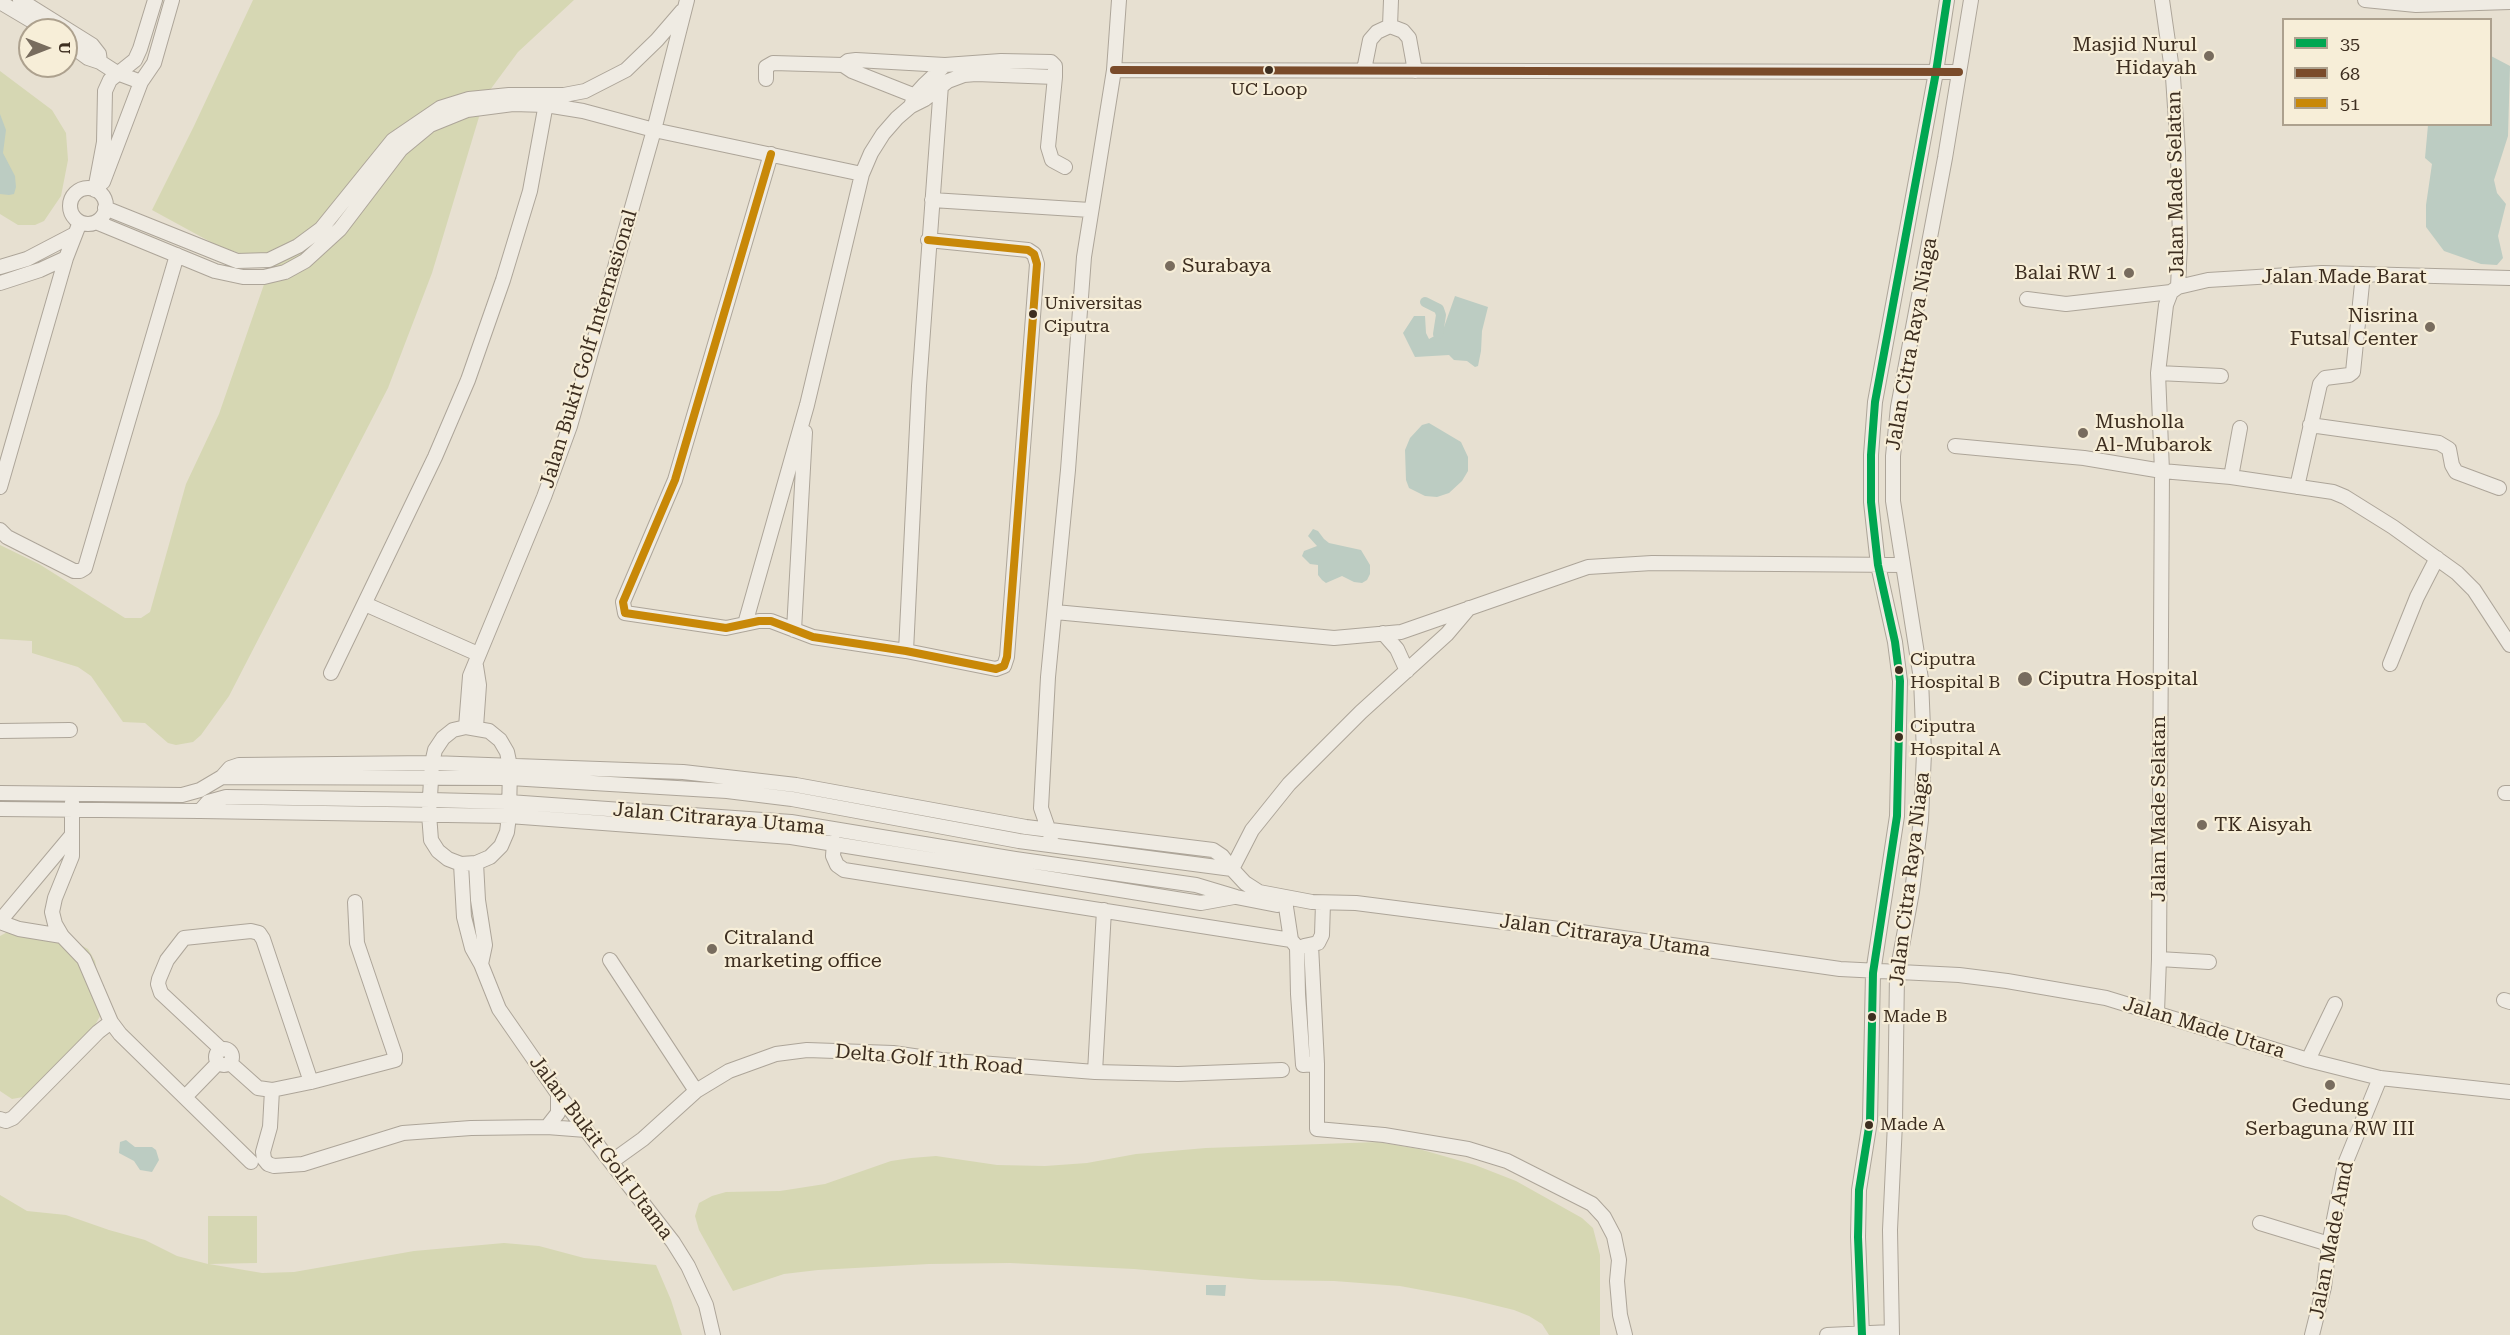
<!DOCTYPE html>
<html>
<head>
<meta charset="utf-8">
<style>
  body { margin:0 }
  #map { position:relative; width:2510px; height:1335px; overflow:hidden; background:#e7e0d1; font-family:"Roboto Serif",serif }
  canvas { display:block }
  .legend { position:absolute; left:2282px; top:18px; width:210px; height:108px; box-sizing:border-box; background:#f7eed8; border:2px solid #ada18e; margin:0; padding:8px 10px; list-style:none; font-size:18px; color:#3d2e20 }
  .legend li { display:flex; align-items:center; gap:12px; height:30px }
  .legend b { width:30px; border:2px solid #ada18e }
  .north { position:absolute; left:18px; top:18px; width:60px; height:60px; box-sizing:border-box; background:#f7eed8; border:2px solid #ada18e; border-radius:50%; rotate:90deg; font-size:16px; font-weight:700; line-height:24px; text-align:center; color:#3d2e20 }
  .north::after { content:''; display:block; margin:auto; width:21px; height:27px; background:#786c5e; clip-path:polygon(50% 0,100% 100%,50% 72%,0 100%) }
</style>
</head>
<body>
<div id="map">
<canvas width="2510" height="1335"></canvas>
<ul class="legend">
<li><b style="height:8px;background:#00a651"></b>35</li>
<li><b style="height:8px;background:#7a4b2a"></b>68</li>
<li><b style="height:8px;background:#c88808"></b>51</li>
</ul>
<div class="north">U</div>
</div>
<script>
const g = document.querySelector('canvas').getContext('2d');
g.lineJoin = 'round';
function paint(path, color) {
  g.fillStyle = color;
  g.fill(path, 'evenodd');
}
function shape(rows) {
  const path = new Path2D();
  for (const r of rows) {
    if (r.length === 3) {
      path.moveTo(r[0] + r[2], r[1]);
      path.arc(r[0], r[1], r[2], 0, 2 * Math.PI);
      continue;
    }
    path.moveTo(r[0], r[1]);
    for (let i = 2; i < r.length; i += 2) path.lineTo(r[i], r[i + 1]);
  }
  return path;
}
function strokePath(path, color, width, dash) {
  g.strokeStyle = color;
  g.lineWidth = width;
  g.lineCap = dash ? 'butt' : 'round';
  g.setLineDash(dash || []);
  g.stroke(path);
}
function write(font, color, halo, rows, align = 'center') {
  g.font = font + ' "Roboto Serif",serif';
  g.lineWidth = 4.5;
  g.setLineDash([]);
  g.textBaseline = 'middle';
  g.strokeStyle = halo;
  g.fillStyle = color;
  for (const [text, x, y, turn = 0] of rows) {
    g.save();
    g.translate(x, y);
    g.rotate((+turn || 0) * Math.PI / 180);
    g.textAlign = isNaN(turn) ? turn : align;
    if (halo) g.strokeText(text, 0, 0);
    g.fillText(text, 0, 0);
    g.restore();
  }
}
paint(shape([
  [253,0,574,0,518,52,490,90,479,117,432,273,388,388,229,696,201,735,193,742,176,745,168,743,145,723,123,722,91,676,78,667,32,653,32,641,0,639,0,545,39,564,125,618,141,618,150,612,186,484,219,414,269,270,269,263,218,246,152,210,194,126],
  [0,71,52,110,66,133,68,160,61,196,44,221,35,225,18,225,0,214],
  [15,928,64,936,88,949,95,961,104,1009,94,1027,23,1097,12,1099,0,1091,0,936],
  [1378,1142,1419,1149,1475,1165,1516,1181,1582,1218,1593,1228,1600,1255,1600,1335,1549,1335,1542,1324,1529,1316,1514,1310,1465,1298,1400,1286,1334,1281,1262,1280,1134,1269,1010,1263,929,1264,818,1270,784,1274,733,1291,699,1230,695,1216,699,1203,712,1196,726,1192,780,1191,825,1184,891,1161,911,1158,936,1156,997,1165,1045,1166,1087,1163,1136,1154,1206,1148],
  [0,1195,27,1211,66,1215,109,1230,145,1240,177,1256,208,1264,208,1216,257,1216,257,1263,209,1264,262,1273,294,1272,414,1251,504,1243,539,1246,584,1258,656,1265,671,1300,682,1335,0,1335]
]), '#d6d7b3');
paint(shape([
  [2491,56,2510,66,2508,136,2494,180,2497,193,2506,204,2498,236,2503,258,2497,265,2481,264,2444,251,2426,227,2426,205,2432,164,2425,158,2428,125,2490,124],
  [0,114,6,130,3,153,15,176,16,187,14,194,9,195,0,194],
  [1455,296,1488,307,1482,331,1481,351,1478,366,1475,367,1467,361,1454,360,1449,355,1415,357,1403,333,1414,316,1425,316,1426,333,1429,339,1438,334,1444,327],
  [1429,423,1461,442,1468,457,1468,471,1462,481,1449,493,1437,497,1425,496,1409,488,1406,480,1405,450,1410,438,1422,425],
  [1313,529,1318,531,1324,539,1329,543,1361,550,1370,565,1370,574,1367,580,1362,583,1354,582,1342,576,1326,583,1322,580,1318,575,1318,565,1310,564,1302,556,1304,551,1317,546,1308,536],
  [126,1140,135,1147,152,1147,156,1150,159,1160,152,1172,140,1170,134,1161,119,1153,120,1142],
  [1206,1285,1226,1285,1225,1296,1206,1295]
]), '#bcccc2');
strokePath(shape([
  [1425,302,1439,309,1441,315,1438,334]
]), '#bcccc2', 10);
const minor = shape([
  [20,0,92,45,99,54,100,62],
  [2365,0,2416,5,2510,2],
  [0,2,47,30],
  [1390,26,1391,0],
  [66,42,88,58,100,62,117,73,141,82],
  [1114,70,1959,72],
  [1364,70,1370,40,1377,32,1390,26,1403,31,1409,38,1415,71],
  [766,79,766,67,773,63,843,65],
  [923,99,852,71,843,65,848,61,856,60,945,65],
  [911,106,915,95,925,84,945,65,1001,61,1051,62,1055,66,1055,77,1048,147,1052,160,1065,167],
  [771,154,675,480,623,602,625,613,726,628,759,621,771,621,813,637,906,651,996,669,1004,666,1007,657,1037,264,1034,254,1028,250,928,240],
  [103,182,141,82,154,63,172,0],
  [88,206,18],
  [95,190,104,142,105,91,110,80,135,60,140,49,155,0],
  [932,200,1090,210],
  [105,208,237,261,269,260,298,246,321,229,393,140,440,108,469,99,509,95,564,95,585,91,626,70,657,40,682,11],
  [96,222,215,271,243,277,264,277,285,272,305,261,340,229,401,149,430,125,467,110,513,104,546,105,583,111,654,130,862,174,871,153,883,134,897,118,911,106,925,99,948,81,964,75,976,74,1055,77],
  [0,267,27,259,73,235],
  [0,283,40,270,66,258],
  [2178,287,2208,280,2322,273,2510,278],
  [2027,299,2066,304,2171,292],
  [2158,373,2221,376],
  [2310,425,2439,443,2449,449,2452,465,2456,472,2499,488],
  [1955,446,2084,458,2162,471,2231,477,2333,492,2345,497,2393,527,2457,573,2474,590,2510,645],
  [2231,477,2240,428],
  [0,487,66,258,80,222],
  [2297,487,2320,384,2325,378,2349,375,2353,372,2363,274],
  [0,530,7,537,74,571,80,571,85,568,177,255],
  [365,604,478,654],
  [1055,612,1334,638,1401,632,1588,567,1652,563,1902,565],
  [745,624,807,405,862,174],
  [794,630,805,432],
  [1383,633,1397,649,1407,671],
  [906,651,919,386,941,85],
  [2390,664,2417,597,2437,558],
  [476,666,479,685,476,727],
  [331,673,435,457,468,380,503,280,530,191,547,98],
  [466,727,470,676,544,497,570,426,654,130,687,0],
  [466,727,489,731,500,740,507,752,510,766,509,816,507,832,501,846,490,857,476,863,461,864,448,859,438,851,431,840,429,814,432,763,435,750,443,738,453,730,466,727],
  [0,731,70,730],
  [222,777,230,768,239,765,432,763,683,772,796,785,1026,827,1213,850,1222,856,1232,869,1252,830,1289,784,1361,712,1447,634,1469,608],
  [0,793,182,795,200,790,222,777,510,778,727,791,792,799,1019,841,1232,869,1245,883,1259,892,1312,902,1356,903,1567,930,1840,969,1959,975,2007,981,2106,998,2308,1060,2380,1078,2510,1092],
  [2505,793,2510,793],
  [72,802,72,856,55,898,52,912,55,924,62,936,84,959,111,1022,120,1034,251,1162],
  [0,809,200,811,208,802,226,797,430,800,509,802,791,822,1015,859,1196,885,1236,897,1277,905],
  [200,811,509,816,791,837,1201,903,1234,897],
  [1051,837,1041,808,1048,677,1068,470,1084,257,1114,70,1119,0],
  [834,842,833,856,837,865,844,870,1291,940],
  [476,863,478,900,485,945,481,964],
  [461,864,464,917,472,948,481,964,499,1009,558,1094,673,1242,688,1266,706,1305,713,1335],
  [1286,907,1291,940,1297,947,1298,994,1303,1065,1317,1064],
  [0,921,72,835],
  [0,922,19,929,62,936],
  [1311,945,1317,1064,1317,1129,1384,1135,1468,1149,1507,1161,1592,1204,1604,1217,1614,1236,1619,1260,1617,1281,1620,1315,1625,1335],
  [1304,946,1318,943,1322,935,1323,903],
  [2159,959,2209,962],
  [610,960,696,1091],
  [2504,1000,2510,1002],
  [2157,1012,2159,959,2162,471,2158,373,2166,305,2171,292,2178,287,2180,243,2178,152,2173,77,2162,0],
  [224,1057,8],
  [222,1050,161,993,158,984,159,979,167,960,184,938,251,931,259,933,263,939,311,1082],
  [2308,1060,2335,1004],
  [230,1063,258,1088,272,1090,311,1082,395,1060,395,1055,357,943,355,902],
  [1095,1072,1104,910],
  [272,1090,270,1127,263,1152,264,1159,268,1164,274,1166,303,1164,403,1133,471,1128,547,1127,586,1130],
  [186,1096,218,1063],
  [0,1119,6,1121,13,1118,98,1032,111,1022],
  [547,1127,558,1113,558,1094],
  [611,1162,643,1139,696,1091,729,1071,776,1054,807,1050,893,1053,941,1060,1095,1072,1178,1074,1282,1070],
  [2260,1223,2329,1244],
  [1827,1335,1892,1332],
  [1862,1335,1858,1237,1859,1190,1870,1121,1873,973,1897,816,1900,681,1895,642,1878,565,1871,502,1871,455,1875,402,1936,72,1947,0],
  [1892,1335,1890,1230,1895,1123,1897,973,1912,892,1921,820,1924,753,1921,679,1893,501,1893,456,1898,407,1945,158,1971,0],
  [2312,1335,2324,1287,2329,1244,2345,1164,2380,1078]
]);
strokePath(minor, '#ada599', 16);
strokePath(minor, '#efebe3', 14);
strokePath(shape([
  [1862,1335,1858,1237,1859,1190,1870,1121,1873,973,1897,816,1900,681,1895,642,1878,565,1871,502,1871,455,1875,402,1936,72,1947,0]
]), '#00a651', 8);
strokePath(shape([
  [1114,70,1959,72]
]), '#7a4b2a', 8);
strokePath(shape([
  [771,154,675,480,623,602,625,613,726,628,759,621,771,621,813,637,906,651,996,669,1004,666,1007,657,1037,264,1034,254,1028,250,928,240]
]), '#c88808', 8);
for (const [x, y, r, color] of [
  [2209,56,6,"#786c5e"],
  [1269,70,5,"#3d2e20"],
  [1170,266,6,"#786c5e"],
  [2129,273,6,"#786c5e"],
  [1033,314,5,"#3d2e20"],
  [2430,327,6,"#786c5e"],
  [2083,433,6,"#786c5e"],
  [1899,670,5,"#3d2e20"],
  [2025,679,8,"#786c5e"],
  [1899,737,5,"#3d2e20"],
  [2202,825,6,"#786c5e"],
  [712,949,6,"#786c5e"],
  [1872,1017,5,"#3d2e20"],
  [2330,1085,6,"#786c5e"],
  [1869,1125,5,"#3d2e20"]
]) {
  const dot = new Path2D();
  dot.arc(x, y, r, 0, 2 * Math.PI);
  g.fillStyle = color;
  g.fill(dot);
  strokePath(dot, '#f7eed8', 2);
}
write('18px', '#3d2e20', '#f7eed8', [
  ["UC Loop",1269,90,"center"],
  ["Universitas",1044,304],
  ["Ciputra",1044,327],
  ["Ciputra",1910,660],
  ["Hospital B",1910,683],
  ["Ciputra",1910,727],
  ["Hospital A",1910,750],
  ["Made B",1883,1017],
  ["Made A",1880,1125]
], 'left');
write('20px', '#3d2e20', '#f7eed8', [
  ["Masjid Nurul",2197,45,"right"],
  ["Hidayah",2197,68,"right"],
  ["Surabaya",1182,266],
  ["Balai RW 1",2117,273,"right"],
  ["Nisrina",2418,316,"right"],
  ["Futsal Center",2418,339,"right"],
  ["Musholla",2095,422],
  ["Al-Mubarok",2095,445],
  ["Ciputra Hospital",2038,679],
  ["TK Aisyah",2214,825],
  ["Citraland",724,938],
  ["marketing office",724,961],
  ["Gedung",2330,1106,"center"],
  ["Serbaguna RW III",2330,1129,"center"]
], 'left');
write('20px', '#3d2e20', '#f7eed8', [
  ["Jalan Made Selatan",2176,184,-91],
  ["Jalan Made Barat",2344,277],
  ["Jalan Citra Raya Niaga",1912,344,-80],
  ["Jalan Bukit Golf Internasional",589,349,-73],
  ["Jalan Made Selatan",2159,809,-90],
  ["Jalan Citraraya Utama",719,819,5],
  ["Jalan Citra Raya Niaga",1910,879,-83],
  ["Jalan Citraraya Utama",1605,936,8],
  ["Jalan Made Utara",2204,1028,17],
  ["Delta Golf 1th Road",929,1060,5],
  ["Jalan Bukit Golf Utama",601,1148,53],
  ["Jalan Made Amd",2332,1240,-79]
]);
</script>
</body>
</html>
